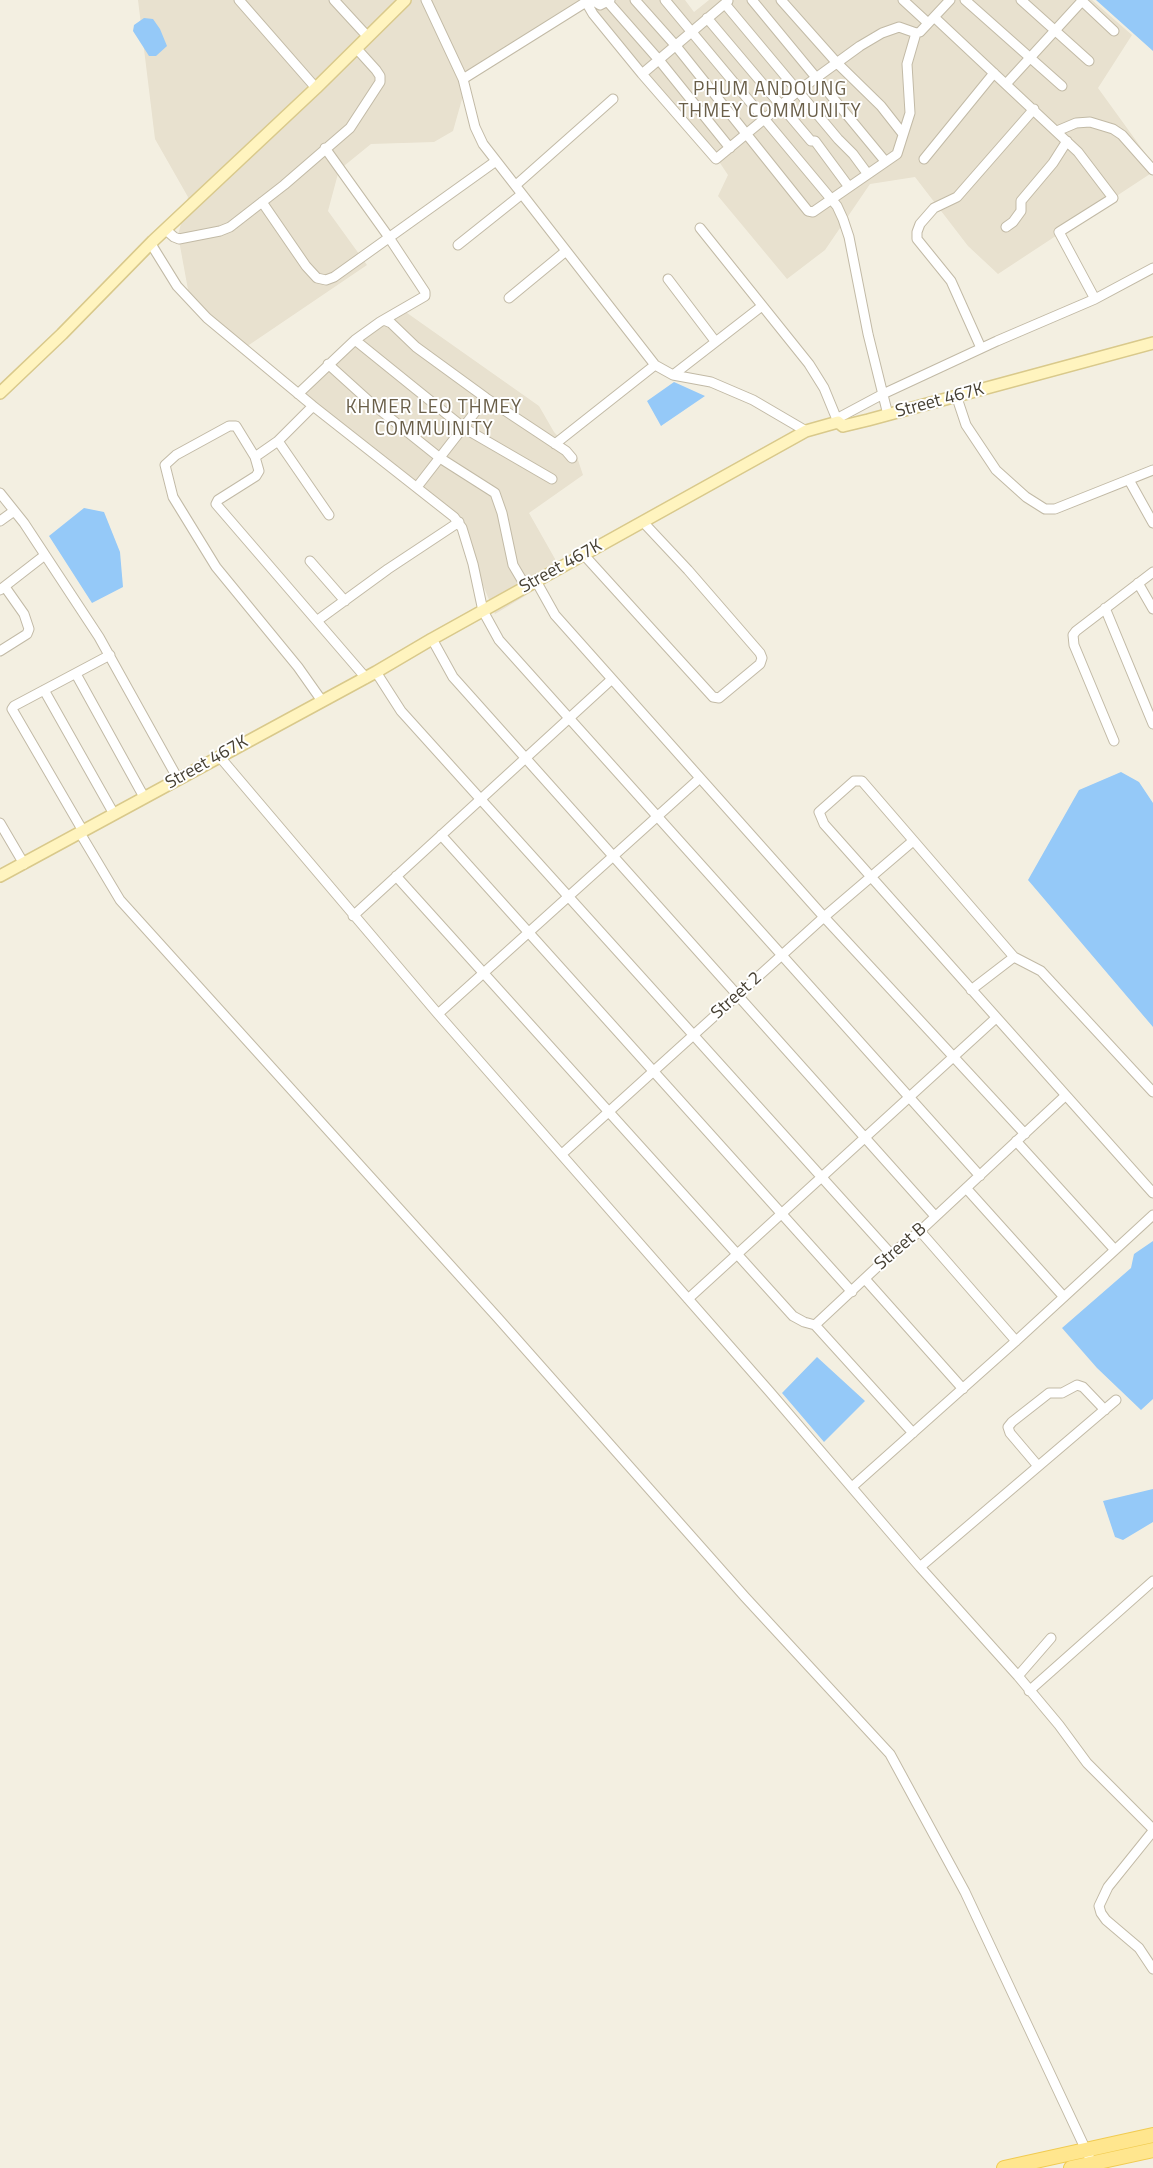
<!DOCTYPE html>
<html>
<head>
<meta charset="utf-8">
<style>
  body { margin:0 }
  canvas { display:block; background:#f3efe1 }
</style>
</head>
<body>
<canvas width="1153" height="2168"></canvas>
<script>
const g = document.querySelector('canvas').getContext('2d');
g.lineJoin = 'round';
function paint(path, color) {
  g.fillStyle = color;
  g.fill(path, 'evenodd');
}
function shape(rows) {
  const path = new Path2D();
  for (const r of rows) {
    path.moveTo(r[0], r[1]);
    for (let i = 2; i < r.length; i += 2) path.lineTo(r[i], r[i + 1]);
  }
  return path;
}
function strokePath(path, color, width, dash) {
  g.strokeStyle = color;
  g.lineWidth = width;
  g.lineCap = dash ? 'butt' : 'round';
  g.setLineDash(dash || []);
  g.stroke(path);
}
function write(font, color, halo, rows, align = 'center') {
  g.font = font + ' "Titillium Web",sans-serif';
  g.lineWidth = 4;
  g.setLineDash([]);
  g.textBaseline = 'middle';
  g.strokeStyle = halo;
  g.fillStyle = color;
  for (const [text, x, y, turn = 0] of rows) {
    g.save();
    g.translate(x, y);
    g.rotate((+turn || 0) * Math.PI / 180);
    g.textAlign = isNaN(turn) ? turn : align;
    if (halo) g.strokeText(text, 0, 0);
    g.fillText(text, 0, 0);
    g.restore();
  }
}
paint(shape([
  [138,0,685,0,694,12,709,0,1092,0,1132,35,1098,88,1153,164,1153,172,998,274,968,246,915,177,870,184,825,250,787,279,718,196,728,175,718,160,586,3,481,70,466,85,453,131,434,142,371,144,339,170,328,211,367,265,246,347,189,295,178,235,188,197,155,139],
  [400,308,539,406,554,432,577,457,583,475,529,513,563,573,495,614,456,520,425,501,295,394]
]), '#e8e1cf');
paint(shape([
  [1096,0,1153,0,1153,51],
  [144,18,153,19,160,29,167,46,156,56,149,56,133,31,134,25],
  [674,382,705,396,661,426,647,401],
  [84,508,104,512,120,552,123,587,92,603,49,536],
  [1121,772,1139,782,1153,803,1153,1027,1028,880,1079,790],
  [1153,1241,1153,1399,1141,1410,1097,1368,1062,1328,1131,1268,1134,1254],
  [817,1357,865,1401,824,1442,782,1393],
  [1153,1489,1153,1522,1123,1540,1115,1537,1103,1501]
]), '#95c9f8');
const street = shape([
  [239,0,316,88],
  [334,0,368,37],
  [426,0,463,79,475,127,483,144,655,365,673,375,711,382,753,400,806,431],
  [592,0,600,5,610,0],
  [635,0,676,46,808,211,813,212,897,154,910,113,907,64,916,33,920,32,950,0],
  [665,0,837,206,843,219,849,237,868,334,888,415],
  [752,0,885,161],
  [781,0,837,63,881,106,903,134],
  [903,0,928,23],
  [965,0,1062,86],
  [1021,0,1089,61],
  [1081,0,1114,31],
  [608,2,659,60,730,148],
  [725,4,838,139,853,154,867,173],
  [934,17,1078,152,1113,198,1059,232,1095,299],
  [707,18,811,141,815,141,849,187],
  [642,74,728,1],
  [463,79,586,2,593,14,642,74,716,159,798,91,860,46,882,33,899,27,916,33],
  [1006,84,1082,1],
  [1057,131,1076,123,1090,122,1113,129,1122,135,1153,170],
  [924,159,994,73],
  [516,185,613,99],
  [262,202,306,266,317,278,326,280,334,277,496,161],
  [1006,227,1013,222,1021,211,1021,201,1053,163,1067,141],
  [700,228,809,364,824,388,838,422],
  [166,230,174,237,179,239,220,231,230,227,284,185,350,128,380,82,380,76,376,70,357,49],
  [151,244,177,286,207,318,313,406,454,517,462,528,473,564,483,611,499,640,980,1176],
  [458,245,522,194],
  [668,279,715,341],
  [509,298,566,251],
  [384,320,391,323,416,347,486,398,566,451,572,458],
  [355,340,464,428,552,479],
  [981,348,951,281,917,239,917,232,920,224,934,208,957,197,1034,109],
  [328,364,370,402,440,458,495,493,502,513,513,565,526,587],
  [673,375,762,306],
  [298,394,355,340,380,322,425,296,425,292,388,236,325,148],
  [957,398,966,425,996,470,1026,497,1045,509,1055,509,1153,470],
  [313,406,278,441,329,515],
  [838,422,840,417,883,394,997,341,1095,299,1153,268],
  [555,444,655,365],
  [255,457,278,441],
  [1129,480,1153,523],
  [417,487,486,398],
  [0,493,24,523,99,637,178,779],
  [0,521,14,511],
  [584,555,713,697,719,698,760,664,762,658,760,653,688,570,643,522],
  [310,561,345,601],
  [536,581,555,615,612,679,824,917,1025,1134],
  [1138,583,1153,609],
  [0,590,45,555],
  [1105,608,1153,724],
  [318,620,388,569,459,522],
  [432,639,453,677,935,1216],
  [0,651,27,634,29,629,24,614,5,587],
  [376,672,401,711,891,1254],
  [76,674,144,797],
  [44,690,114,814],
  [322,701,298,667,216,567,173,497,165,465,176,455,229,426,236,426,255,457,259,471,256,476,218,500,216,504,366,678],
  [1114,741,1074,645,1073,635,1076,631,1153,572],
  [219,756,438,1014,769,1391,920,1567,1018,1676,1059,1725,1087,1763,1153,1829],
  [0,823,24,864],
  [83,831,12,709,14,706,110,655],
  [80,833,120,900,497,1317,745,1597,890,1754,965,1892,1092,2163],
  [441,835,852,1292],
  [396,876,793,1316,804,1322,815,1325],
  [353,916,612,679],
  [971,990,1014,957],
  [438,1014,700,778],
  [1153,1092,1041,971,1014,957,862,781,854,781,819,812,824,824,1153,1193],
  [1016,1141,1115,1250],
  [562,1154,824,917,913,841],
  [966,1188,1064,1297],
  [920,1231,1016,1341],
  [865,1279,963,1389],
  [688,1299,996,1018],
  [815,1325,891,1254,920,1231,1065,1096],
  [815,1325,913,1433],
  [1038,1466,1010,1433,1008,1427,1012,1422,1049,1393,1062,1393,1077,1385,1083,1387,1105,1410],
  [852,1487,1016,1341,1153,1215],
  [920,1567,1116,1400],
  [1018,1676,1051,1638],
  [1029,1691,1153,1581],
  [1153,1831,1108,1887,1099,1906,1101,1913,1106,1920,1139,1948,1153,1969]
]);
const secondary = shape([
  [0,393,62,334,153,241,316,88,405,0],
  [0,876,376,672,432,639,806,431,838,422,843,426,868,420,1153,343]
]);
const primary = shape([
  [1004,2168,1153,2135],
  [1071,2168,1153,2150]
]);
strokePath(street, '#c2baa6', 11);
strokePath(secondary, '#d9c98b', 14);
strokePath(primary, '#f1cb51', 16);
strokePath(street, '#fff', 9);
strokePath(secondary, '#fff4bf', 11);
strokePath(primary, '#ffe68e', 14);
write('18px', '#453f32', '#fff', [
  ["Street 467K",940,401,-15],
  ["Street 467K",561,567,-29],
  ["Street 467K",207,763,-29],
  ["Street 2",737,996,-42],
  ["Street B",901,1247,-41]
]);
g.letterSpacing = '1px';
write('19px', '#695e48', '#fff', [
  ["PHUM ANDOUNG",770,90],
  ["THMEY COMMUNITY",770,112],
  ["KHMER LEO THMEY",434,408],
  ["COMMUINITY",434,430]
]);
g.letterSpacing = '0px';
</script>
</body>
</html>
